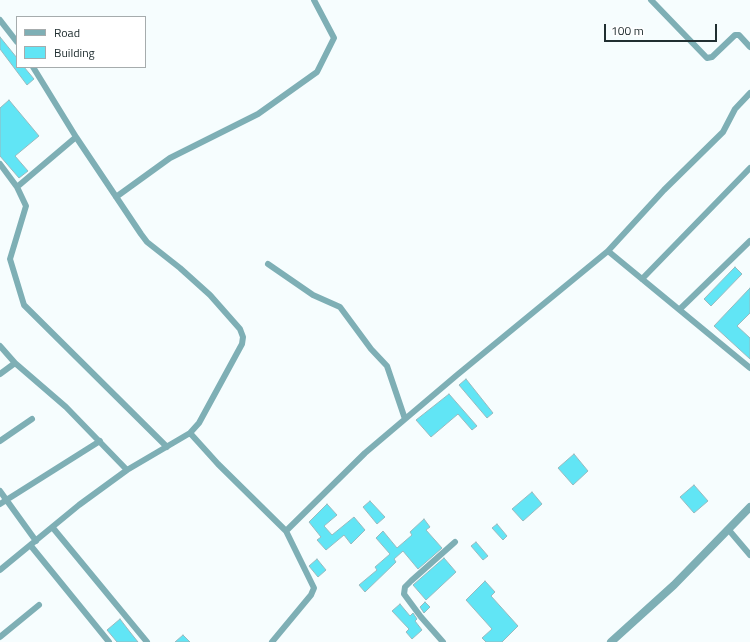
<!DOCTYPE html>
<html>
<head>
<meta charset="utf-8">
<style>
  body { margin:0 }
  #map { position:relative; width:750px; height:642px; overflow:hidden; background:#f6fdfe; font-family:"Titillium Web",sans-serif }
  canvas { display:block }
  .legend { position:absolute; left:16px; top:16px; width:130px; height:52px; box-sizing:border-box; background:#fff; border:1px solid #a6acad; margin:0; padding:5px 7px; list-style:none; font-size:12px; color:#212f31 }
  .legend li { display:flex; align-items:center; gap:8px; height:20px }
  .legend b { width:20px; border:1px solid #a6acad }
  .scale { position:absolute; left:604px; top:24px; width:113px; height:18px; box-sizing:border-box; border:2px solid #212f31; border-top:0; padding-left:5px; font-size:12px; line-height:14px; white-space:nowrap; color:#212f31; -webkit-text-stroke:3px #fff; paint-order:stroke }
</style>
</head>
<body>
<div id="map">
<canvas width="750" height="642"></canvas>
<ul class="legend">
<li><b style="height:5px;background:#7eafb5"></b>Road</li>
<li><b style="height:11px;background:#61e5f5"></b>Building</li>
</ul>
<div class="scale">100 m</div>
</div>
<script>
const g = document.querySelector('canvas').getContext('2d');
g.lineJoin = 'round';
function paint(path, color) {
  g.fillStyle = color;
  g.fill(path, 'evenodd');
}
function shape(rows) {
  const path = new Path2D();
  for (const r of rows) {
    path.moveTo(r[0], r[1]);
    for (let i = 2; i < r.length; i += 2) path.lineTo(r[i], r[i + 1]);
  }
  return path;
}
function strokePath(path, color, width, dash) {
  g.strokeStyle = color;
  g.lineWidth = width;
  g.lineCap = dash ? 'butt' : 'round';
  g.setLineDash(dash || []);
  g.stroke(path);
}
const building = shape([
  [0,37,17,58,17,67,24,67,34,79,27,85,0,49,0,37],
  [9,100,39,136,15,156,28,171,19,178,0,156,0,108,9,100],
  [735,267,742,274,711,306,704,299,735,267],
  [750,288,750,313,737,326,750,338,750,359,714,326,750,288],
  [466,379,493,413,487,418,459,385,466,379],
  [449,394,477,426,472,430,458,414,431,437,416,420,449,394],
  [574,454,588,471,573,485,558,468,574,454],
  [694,485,708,501,694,513,680,497,694,485],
  [532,492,542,504,523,521,512,509,532,492],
  [370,501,385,517,377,524,363,507,370,501],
  [327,504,337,515,324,526,332,535,354,517,365,530,351,544,344,535,326,550,317,540,321,537,309,522,327,504],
  [424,519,430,527,426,530,442,548,418,569,403,551,394,559,396,562,365,592,359,585,377,570,375,567,390,554,376,538,383,531,397,548,412,535,410,532,424,519],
  [497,524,507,536,503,540,492,528,497,524],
  [476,542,488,556,483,560,471,546,476,542],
  [444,558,456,572,426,600,413,585,444,558],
  [317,559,326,570,318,577,309,566,317,559],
  [485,581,495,592,491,596,518,626,502,642,486,642,482,638,492,629,466,600,485,581],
  [425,602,430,607,424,613,420,607,425,602],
  [400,604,410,616,413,613,417,619,415,621,422,630,412,639,406,632,409,629,392,611,400,604],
  [120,619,130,632,138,642,117,642,107,630,120,619],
  [183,635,190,642,175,642,183,635]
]);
paint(building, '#61e5f5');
strokePath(building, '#98babf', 1);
strokePath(shape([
  [651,0,707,58,712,57,735,35,739,35,750,47],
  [0,20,17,42],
  [33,67,76,137],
  [0,164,17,187,76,137,141,234,147,242,180,268,210,295,240,329,243,337,242,344,199,423,190,433,127,470,79,505,0,570],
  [17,187,26,206,10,259,24,305,167,447],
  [116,197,170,158,258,114,317,72,334,38,314,0],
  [608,251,750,368],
  [268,264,313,295,340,307,371,349,387,366,405,419],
  [642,279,750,168],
  [680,309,750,241],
  [0,346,15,363,66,407,127,470],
  [0,374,15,363],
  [190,433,218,464,286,531,314,588,311,595,272,642],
  [0,441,32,419],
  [0,491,36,541],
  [0,504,100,441],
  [53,528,147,642],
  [728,529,750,555],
  [286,531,365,453,457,375,608,251,664,190,723,132,735,109,750,93],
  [31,546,109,642],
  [0,637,39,605],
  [443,642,421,617,404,594,405,587,411,581,455,542]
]), '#7eafb5', 6);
strokePath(shape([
  [611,642,674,585,750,507]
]), '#7eafb5', 8);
</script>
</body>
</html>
